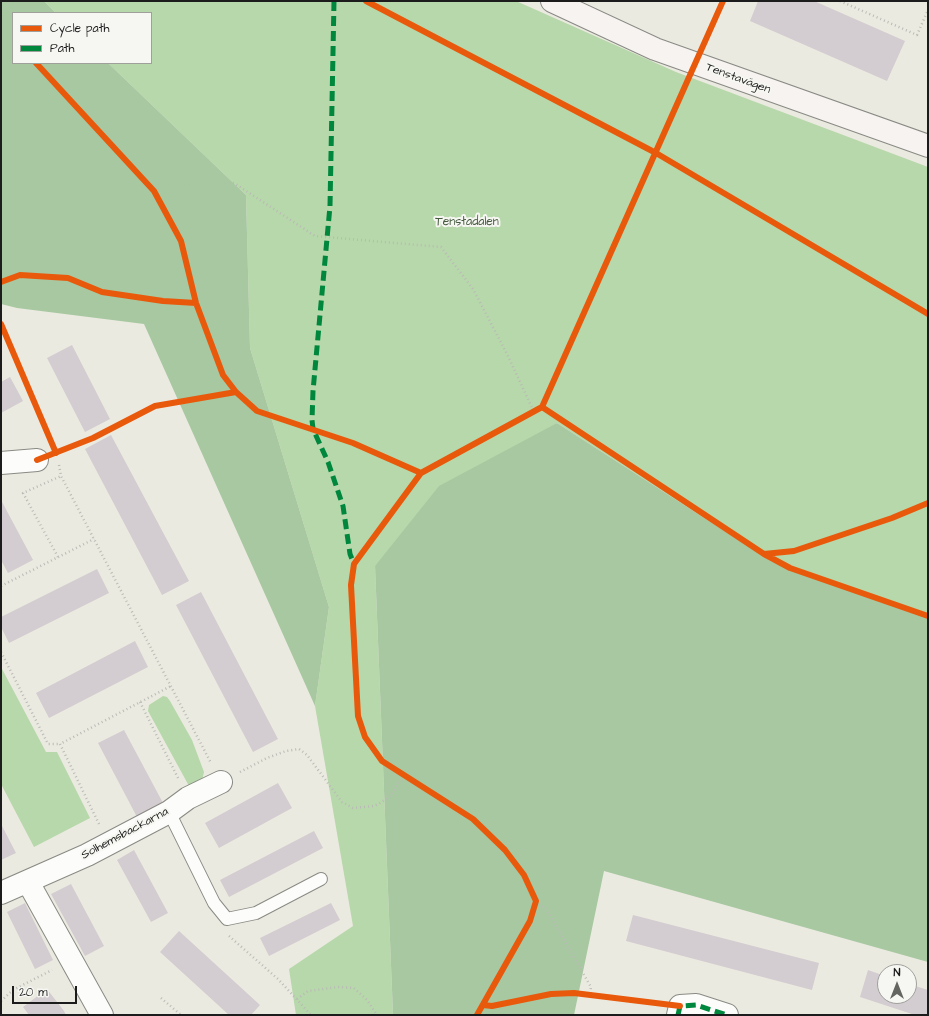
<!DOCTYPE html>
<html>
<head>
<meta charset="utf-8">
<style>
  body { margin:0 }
  #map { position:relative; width:929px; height:1016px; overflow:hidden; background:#ebeae0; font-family:"Architects Daughter",sans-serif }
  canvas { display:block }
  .frame { position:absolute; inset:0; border:2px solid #1c1c1c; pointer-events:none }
  .legend { position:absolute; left:12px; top:12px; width:140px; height:52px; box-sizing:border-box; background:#f6f6f2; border:1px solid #9f9f9c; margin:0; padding:5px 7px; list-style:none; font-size:12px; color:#1c1c1c }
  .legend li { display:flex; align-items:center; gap:8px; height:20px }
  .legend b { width:20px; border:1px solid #9f9f9c }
  .north { position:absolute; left:877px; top:964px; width:40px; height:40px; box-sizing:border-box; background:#f6f6f2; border:1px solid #9f9f9c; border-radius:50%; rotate:0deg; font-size:11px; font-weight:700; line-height:16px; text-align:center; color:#1c1c1c }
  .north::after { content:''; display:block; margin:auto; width:14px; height:18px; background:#646461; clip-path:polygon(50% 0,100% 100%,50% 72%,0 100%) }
  .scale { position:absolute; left:12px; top:986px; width:65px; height:18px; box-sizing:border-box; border:2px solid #1c1c1c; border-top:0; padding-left:5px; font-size:12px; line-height:14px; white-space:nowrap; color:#1c1c1c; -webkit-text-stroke:3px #f6f6f2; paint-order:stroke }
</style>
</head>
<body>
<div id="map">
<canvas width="929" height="1016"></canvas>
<div class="frame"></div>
<ul class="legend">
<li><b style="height:5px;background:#e8590c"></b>Cycle path</li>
<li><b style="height:5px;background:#00873e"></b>Path</li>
</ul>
<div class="north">N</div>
<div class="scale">20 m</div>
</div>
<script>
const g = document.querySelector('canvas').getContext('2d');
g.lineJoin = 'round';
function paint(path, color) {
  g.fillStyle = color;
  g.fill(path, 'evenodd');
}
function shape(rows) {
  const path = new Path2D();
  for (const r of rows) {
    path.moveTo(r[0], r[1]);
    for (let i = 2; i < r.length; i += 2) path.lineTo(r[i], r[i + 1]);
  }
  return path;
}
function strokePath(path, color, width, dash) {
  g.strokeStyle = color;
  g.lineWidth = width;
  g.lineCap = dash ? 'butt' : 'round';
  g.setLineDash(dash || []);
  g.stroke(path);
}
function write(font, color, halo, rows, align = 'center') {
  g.font = font + ' "Architects Daughter",sans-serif';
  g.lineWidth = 4;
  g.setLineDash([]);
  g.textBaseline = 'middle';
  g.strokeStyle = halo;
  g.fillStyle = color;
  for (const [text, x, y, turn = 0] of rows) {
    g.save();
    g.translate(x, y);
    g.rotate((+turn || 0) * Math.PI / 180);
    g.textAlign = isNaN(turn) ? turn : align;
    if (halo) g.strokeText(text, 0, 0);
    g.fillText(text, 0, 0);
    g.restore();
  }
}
paint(shape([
  [44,1,516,1,676,72,928,167,928,617,771,561,557,423,375,566,393,1015,296,1015,289,969,353,926,315,706,329,607,250,348,246,195,108,63,151,63,151,13,56,13],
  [1,667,46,752,57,752,90,818,34,847,1,784],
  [163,696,167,697,170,701,192,740,204,772,202,781,189,786,148,711,149,705]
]), '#b7d8aa');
paint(shape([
  [1,1,44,1,56,13,13,13,13,63,108,63,246,195,250,348,329,607,315,706,144,324,17,308,1,304],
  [557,423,771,561,928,617,928,962,604,871,574,1015,393,1015,375,566,439,486]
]), '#a8c8a1');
paint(shape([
  [758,1,814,1,905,41,887,81,750,21],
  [72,345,110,419,85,432,47,358],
  [10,377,23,401,1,413,1,382],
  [111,435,189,581,162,595,85,449],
  [1,500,33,560,8,573,1,560],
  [97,569,109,593,9,643,1,627,1,617],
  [201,592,278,739,253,752,176,605],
  [135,641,148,667,49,718,36,693],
  [124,730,163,803,137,817,98,743],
  [278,783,292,808,219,848,205,823],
  [1,824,16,853,1,860],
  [314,831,323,848,229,897,220,880],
  [134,850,168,913,151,922,117,860],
  [71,884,104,946,85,956,51,894],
  [25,903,53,960,35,969,7,912],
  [331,903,340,920,269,956,260,938],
  [633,915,819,963,812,990,626,941],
  [179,931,260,1005,251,1015,229,1015,160,952],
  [868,970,885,976,885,996,909,996,909,984,928,990,928,1015,915,1015,860,997],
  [47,989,64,1011,66,1015,29,1015,23,1007]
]), '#d3ccd0');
const lane = shape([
  [169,812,214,903,227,919,256,913,321,879]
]);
const street = shape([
  [1,463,37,460],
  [28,882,102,1015],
  [1,893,87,855,169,812,188,798,221,782],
  [678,1015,680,1006,696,1005,727,1015]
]);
const secondary = shape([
  [552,1,655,49,928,146]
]);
strokePath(lane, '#8a8a85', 14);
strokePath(street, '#8a8a85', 24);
strokePath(secondary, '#8a8a85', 24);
strokePath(shape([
  [840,1,917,35,928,10],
  [149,186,234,183,315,236,441,247,473,289,507,354,534,412],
  [59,465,61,476,211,763],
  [58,557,23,493,61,476],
  [1,586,94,539],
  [1,652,48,744,60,744],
  [140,702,178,778],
  [240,772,267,758,286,751,299,749,307,755,342,802,353,808,374,806,380,803,390,796,405,775],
  [99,824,60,744,171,686],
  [536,901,546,909,591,987,590,994],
  [229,936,278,979,311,1015],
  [161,998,181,1015],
  [297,999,308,991,338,987,354,988,367,1000,377,1015],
  [1,1001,13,990,52,970]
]), '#babab7', 2.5, [1, 3]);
strokePath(lane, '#fcfcfa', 12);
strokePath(street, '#fcfcfa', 22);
strokePath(secondary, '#f6f3f0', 22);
strokePath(shape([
  [334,1,330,206,313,391,312,420,313,429,328,462,343,506,350,554,354,564],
  [678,1015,680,1006,696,1005,727,1015]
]), '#00873e', 5, [10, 5]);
strokePath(shape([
  [366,1,656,153,928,314],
  [36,63,154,191,181,241,196,303,223,375,236,392],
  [1,282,20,275,68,278,102,292,163,301,196,303],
  [1,324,56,453],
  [542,407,764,554,790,568,928,616],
  [37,460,93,438,155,406,236,392,257,411,353,443,421,473,542,407,723,1],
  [421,473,354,564,351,585,358,716,365,737,382,761,473,819,505,850,524,875,536,901,530,921,477,1015],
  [764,554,794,551,892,518,928,503],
  [483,1005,492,1006,551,994,574,993,680,1006]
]), '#e8590c', 6);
write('12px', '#1c1c1c', '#f6f6f2', [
  ["Tenstavägen",738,79,20],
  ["Solhemsbackarna",125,834,-28]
]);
write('12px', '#44593e', '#f6f6f2', [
  ["Tenstadalen",467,222]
]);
</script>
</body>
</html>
